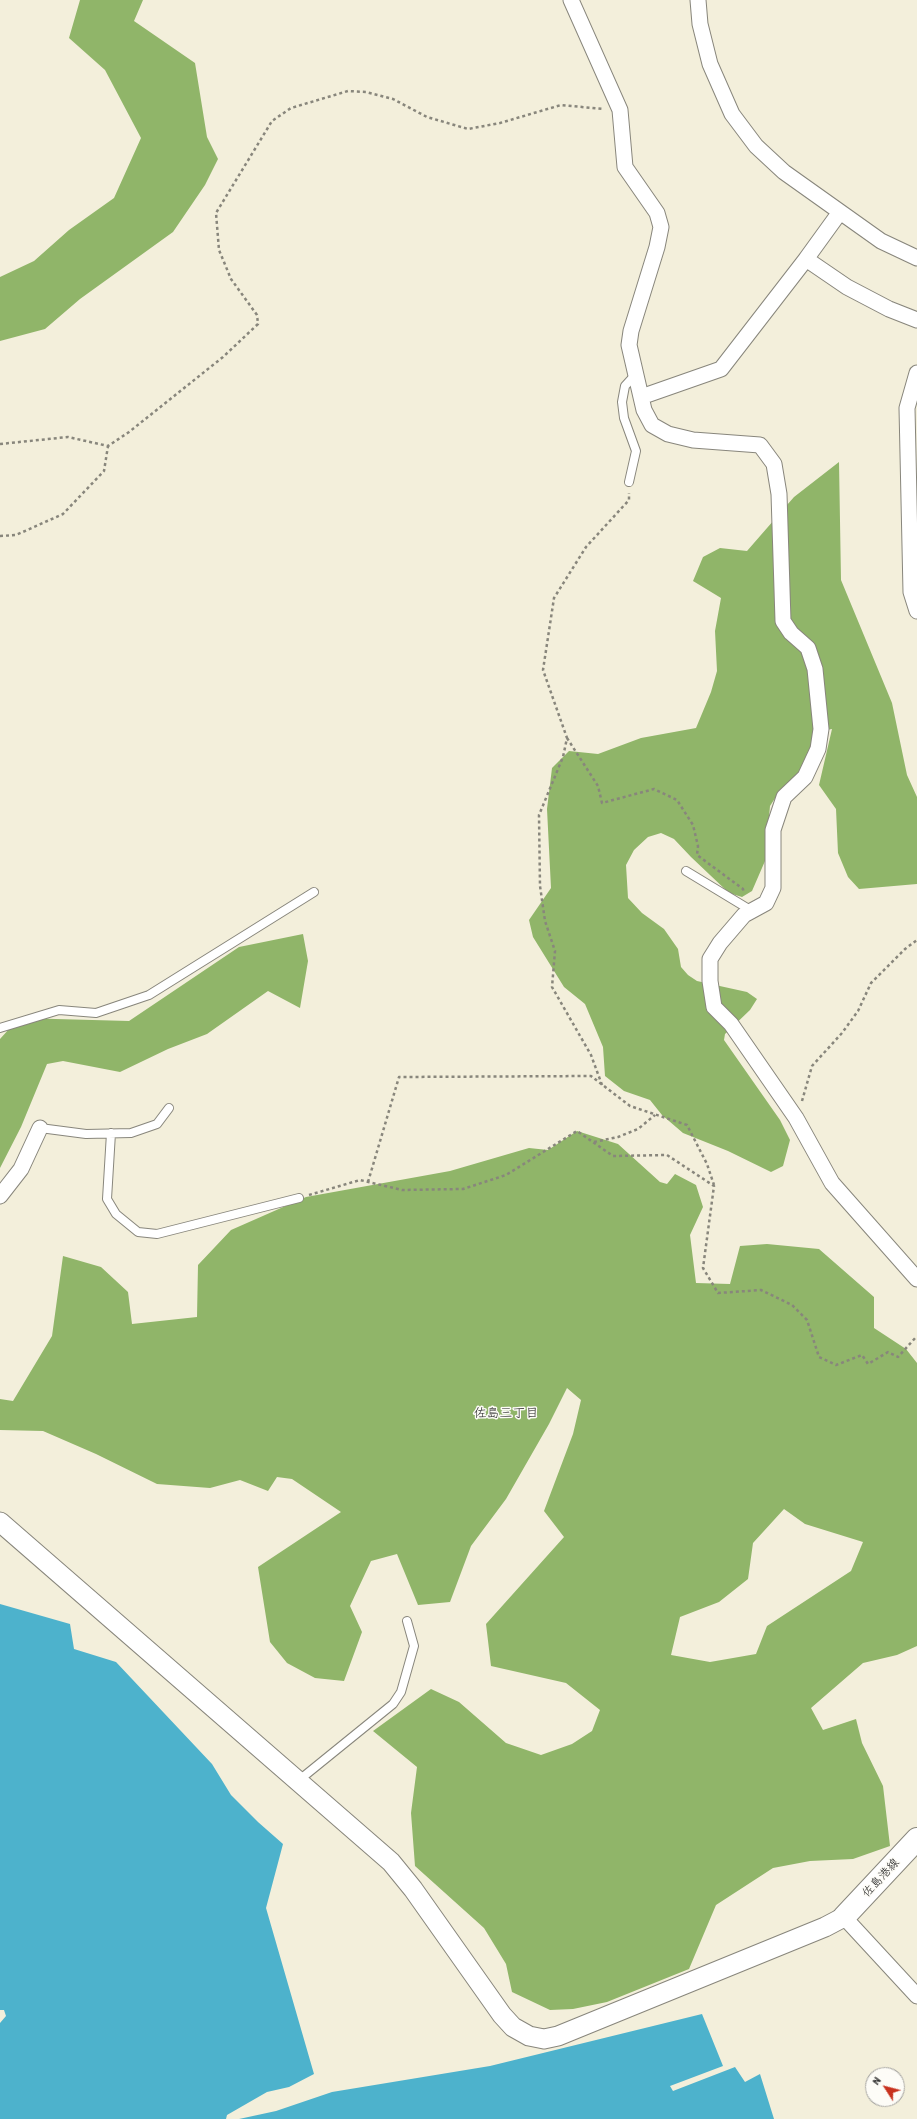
<!DOCTYPE html>
<html>
<head>
<meta charset="utf-8">
<style>
  body { margin:0 }
  #map { position:relative; width:917px; height:2119px; overflow:hidden; background:#f3efdb; font-family:"Patrick Hand",sans-serif }
  canvas { display:block }
  .north { position:absolute; left:865px; top:2067px; width:40px; height:40px; box-sizing:border-box; background:#fdfcf7; border:1px solid #a3a29f; border-radius:50%; rotate:306deg; font-size:11px; font-weight:700; line-height:16px; text-align:center; color:#1c1c1c }
  .north::after { content:''; display:block; margin:auto; width:14px; height:18px; background:#c8321e; clip-path:polygon(50% 0,100% 100%,50% 72%,0 100%) }
</style>
</head>
<body>
<div id="map">
<canvas width="917" height="2119"></canvas>
<div class="north">N</div>
</div>
<script>
const g = document.querySelector('canvas').getContext('2d');
g.lineJoin = 'round';
function paint(path, color) {
  g.fillStyle = color;
  g.fill(path, 'evenodd');
}
function shape(rows) {
  const path = new Path2D();
  for (const r of rows) {
    path.moveTo(r[0], r[1]);
    for (let i = 2; i < r.length; i += 2) path.lineTo(r[i], r[i + 1]);
  }
  return path;
}
function strokePath(path, color, width, dash) {
  g.strokeStyle = color;
  g.lineWidth = width;
  g.lineCap = dash ? 'butt' : 'round';
  g.setLineDash(dash || []);
  g.stroke(path);
}
function write(font, color, halo, rows, align = 'center') {
  g.font = font + ' "Patrick Hand","Klee One",sans-serif';
  g.lineWidth = 3;
  g.setLineDash([]);
  g.textBaseline = 'middle';
  g.strokeStyle = halo;
  g.fillStyle = color;
  for (const [text, x, y, turn = 0] of rows) {
    g.save();
    g.translate(x, y);
    g.rotate((+turn || 0) * Math.PI / 180);
    g.textAlign = isNaN(turn) ? turn : align;
    if (halo) g.strokeText(text, 0, 0);
    g.fillText(text, 0, 0);
    g.restore();
  }
}
paint(shape([
  [80,0,143,0,134,21,195,63,207,137,218,159,205,185,173,232,80,299,45,329,0,341,0,277,34,261,69,230,114,198,141,138,105,70,69,38],
  [839,462,841,580,892,703,907,775,917,797,917,884,859,889,848,877,838,853,836,809,819,785,832,729,821,731,798,775,779,792,770,806,765,861,752,891,742,897,729,893,691,857,674,839,661,833,648,837,634,850,626,865,628,898,642,913,664,929,678,949,681,967,688,975,697,981,747,992,757,999,750,1010,725,1034,724,1040,780,1120,790,1140,783,1166,771,1172,728,1151,683,1133,662,1115,650,1100,624,1091,605,1076,603,1047,585,1004,564,987,533,937,529,920,551,888,547,809,552,768,569,751,598,754,641,738,696,728,711,692,717,671,715,631,721,598,693,581,703,557,720,548,747,551,794,497],
  [303,934,308,961,300,1008,268,991,207,1034,168,1049,120,1072,63,1061,47,1064,21,1127,0,1168,0,1039,19,1018,129,1021,239,947],
  [577,1131,618,1144,660,1182,667,1184,675,1174,696,1185,703,1207,690,1235,696,1283,730,1284,740,1246,767,1244,819,1249,874,1297,874,1328,906,1349,917,1363,917,1646,897,1655,863,1663,811,1708,823,1730,856,1719,862,1743,883,1786,890,1846,853,1859,810,1861,773,1868,716,1905,689,1969,607,2002,573,2009,550,2010,512,1992,506,1964,484,1928,415,1866,411,1813,417,1767,373,1731,431,1689,459,1702,506,1743,541,1755,572,1744,592,1731,600,1710,566,1683,491,1666,486,1624,564,1537,544,1511,573,1434,581,1400,567,1388,549,1424,506,1499,471,1546,450,1602,418,1605,397,1554,371,1561,350,1606,362,1632,344,1681,315,1678,287,1663,270,1642,258,1567,341,1512,292,1479,277,1477,268,1491,240,1480,210,1488,157,1484,96,1454,43,1431,0,1430,0,1399,13,1401,52,1336,63,1256,101,1267,128,1292,132,1324,197,1317,198,1265,231,1230,306,1197,450,1171,529,1148,548,1150],
  [784,1509,805,1524,863,1542,851,1571,767,1626,756,1654,710,1662,671,1655,680,1617,719,1602,748,1579,753,1543]
]), '#90b569');
paint(shape([
  [0,1604,70,1624,74,1649,116,1662,212,1764,231,1795,258,1822,283,1844,266,1908,314,2074,289,2087,267,2092,227,2115,226,2119,0,2119,0,2023,6,2016,4,2010,0,2010],
  [702,2014,723,2066,670,2086,673,2091,735,2067,745,2082,760,2074,774,2119,239,2119,276,2111,332,2092,490,2066]
]), '#4db2cc');
const service = shape([
  [629,482,636,451,624,418,622,402,625,386,636,374],
  [686,871,752,911],
  [0,1028,59,1010,96,1013,149,995,314,892],
  [40,1128,86,1134,131,1133,157,1124,169,1108],
  [111,1133,107,1199,116,1214,138,1232,157,1234,299,1198],
  [298,1781,393,1704,401,1692,414,1646,407,1621]
]);
const minor = shape([
  [571,0,620,110,625,167,657,213,661,227,657,247,631,331,629,345,644,410,652,425,668,434,693,440,760,445,774,464,779,494,783,621,791,633,808,648,815,669,821,729,818,749,805,777,784,797,773,830,773,888,766,903,744,915,720,943,710,959,710,981,714,1007,731,1024,796,1118,832,1183,917,1279],
  [698,0,700,24,710,64,732,114,756,146,784,172,881,241,917,258],
  [806,259,847,287,889,309,917,320],
  [917,373,907,408,911,592,917,611],
  [641,397,721,369,806,259,840,212],
  [0,1196,21,1169,40,1128],
  [844,1917,917,1996]
]);
const tertiary = shape([
  [0,1522,391,1862,413,1889,502,2015,513,2027,529,2036,544,2039,558,2036,825,1927,844,1917]
]);
const secondary = shape([
  [844,1917,917,1839]
]);
strokePath(service, '#88867c', 10);
strokePath(minor, '#88867c', 17);
strokePath(tertiary, '#88867c', 21);
strokePath(secondary, '#88867c', 24);
strokePath(shape([
  [0,444,68,437,108,446,129,432,223,357,258,324,257,315,231,279,219,250,216,213,272,121,291,108,348,91,366,92,393,99,427,117,468,129,500,123,561,105,603,109],
  [0,536,16,535,63,514,104,471,108,446],
  [567,738,598,786,602,803,654,789,677,800,693,825,698,846,697,855,743,889,744,893],
  [602,1085,591,1055,552,987,555,951,545,921,540,886,539,815,563,757,567,738,543,670,554,598,586,547,629,500,629,493],
  [802,1101,812,1066,842,1033,858,1011,871,983,905,949,917,940],
  [594,1142,618,1137,638,1129,655,1115],
  [368,1182,399,1077,591,1076,630,1106,687,1125,707,1164,714,1185],
  [309,1195,360,1180,402,1190,463,1189,506,1175,577,1131,613,1156,667,1155,714,1186,703,1268,718,1293,761,1290,792,1305,807,1320,819,1357,836,1365,862,1355,868,1364,888,1352,898,1357,917,1336]
]), '#88867c', 2.5, [3, 3]);
strokePath(service, '#fff', 8);
strokePath(minor, '#fff', 15);
strokePath(tertiary, '#fff', 19);
strokePath(secondary, '#fff', 22);
write('12px', '#1c1c1c', '#fdfcf7', [
  ["佐島港線",881,1878,-47]
]);
write('13px', '#1c1c1c', '#fdfcf7', [
  ["佐島三丁目",506,1414]
]);
</script>
</body>
</html>
